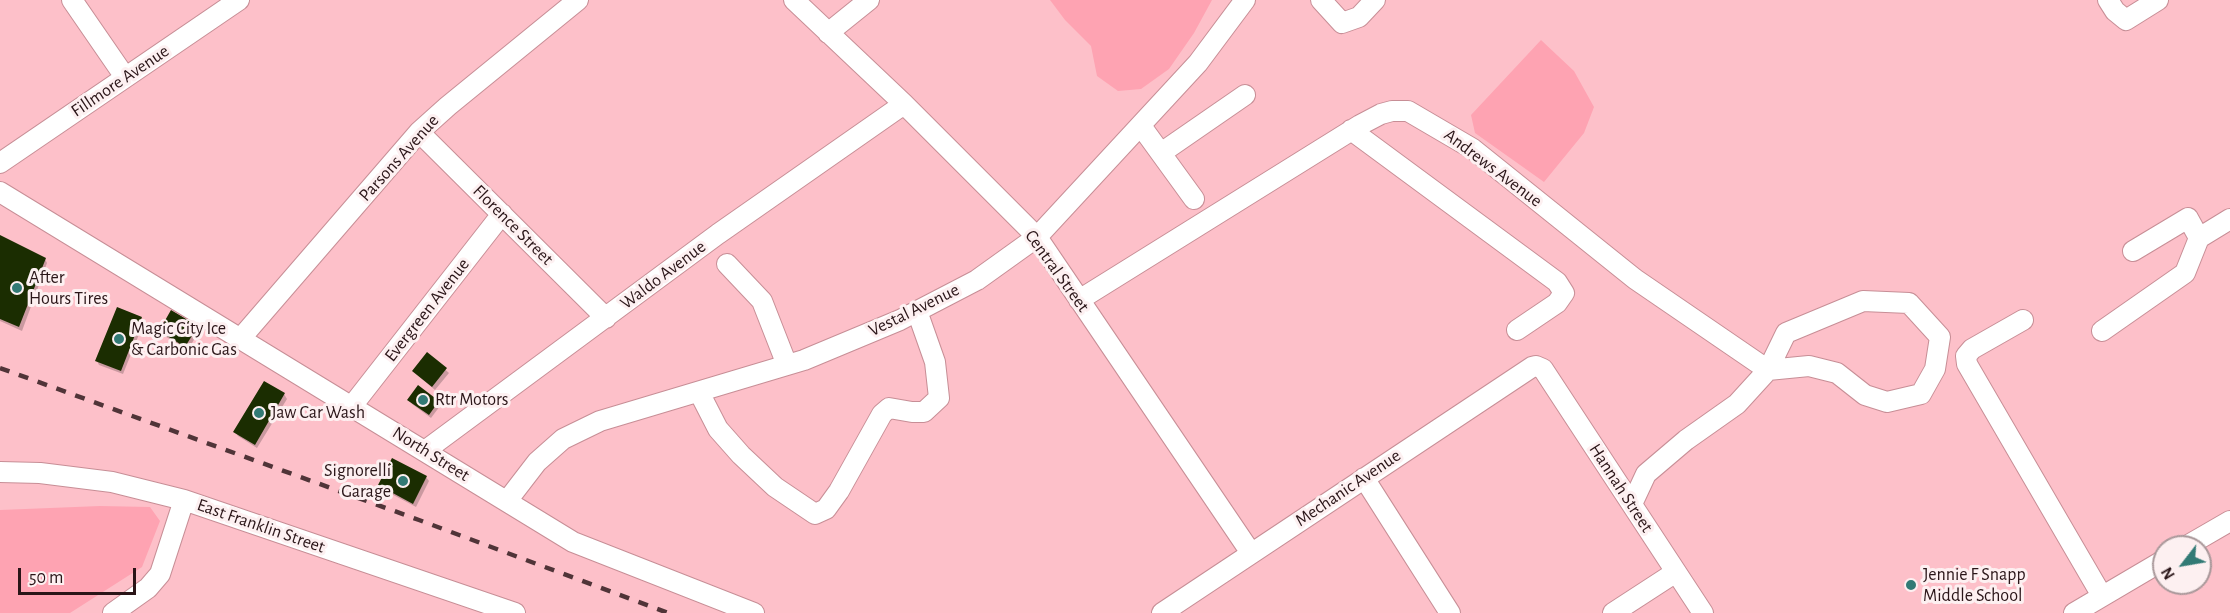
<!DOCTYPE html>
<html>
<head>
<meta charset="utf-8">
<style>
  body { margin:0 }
  #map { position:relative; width:2230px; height:613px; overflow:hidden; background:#fdc0c9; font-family:"Alegreya Sans",sans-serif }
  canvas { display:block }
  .north { position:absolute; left:2152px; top:535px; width:60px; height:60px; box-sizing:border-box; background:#fdf0f1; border:2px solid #a9989a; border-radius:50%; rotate:239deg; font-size:16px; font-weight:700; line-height:24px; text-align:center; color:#2a1518 }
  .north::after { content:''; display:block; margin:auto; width:21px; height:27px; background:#327a75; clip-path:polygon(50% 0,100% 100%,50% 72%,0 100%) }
  .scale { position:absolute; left:18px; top:568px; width:118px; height:27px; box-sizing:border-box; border:3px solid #2a1518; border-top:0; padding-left:8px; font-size:18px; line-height:21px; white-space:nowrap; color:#2a1518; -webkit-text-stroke:4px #fdf0f1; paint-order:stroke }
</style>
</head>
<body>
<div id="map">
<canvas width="2230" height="613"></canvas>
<div class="north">N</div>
<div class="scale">50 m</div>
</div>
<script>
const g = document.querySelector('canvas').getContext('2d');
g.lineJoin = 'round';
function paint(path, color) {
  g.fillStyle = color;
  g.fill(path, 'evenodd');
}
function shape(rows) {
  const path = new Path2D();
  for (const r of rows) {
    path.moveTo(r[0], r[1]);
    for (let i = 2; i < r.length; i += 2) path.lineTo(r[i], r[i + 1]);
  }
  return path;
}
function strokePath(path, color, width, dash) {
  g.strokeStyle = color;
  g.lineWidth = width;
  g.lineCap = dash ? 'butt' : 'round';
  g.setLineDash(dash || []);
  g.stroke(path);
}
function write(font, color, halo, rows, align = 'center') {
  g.font = font + ' "Alegreya Sans",sans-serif';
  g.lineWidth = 6;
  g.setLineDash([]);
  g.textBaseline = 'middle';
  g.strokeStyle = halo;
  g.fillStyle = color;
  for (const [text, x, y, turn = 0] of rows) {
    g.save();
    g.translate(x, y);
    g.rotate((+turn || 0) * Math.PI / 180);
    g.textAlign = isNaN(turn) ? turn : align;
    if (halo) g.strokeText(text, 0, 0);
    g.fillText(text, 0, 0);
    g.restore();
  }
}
paint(shape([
  [1050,0,1212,0,1194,33,1169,69,1141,89,1118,91,1097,76,1091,46,1065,20],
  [1541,40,1574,71,1594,107,1584,133,1544,182,1475,133,1471,115],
  [100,506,150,507,160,521,142,567,70,613,0,613,0,510]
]), '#fea3b2');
paint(shape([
  [0,236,45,259,47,263,22,331,0,321],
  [141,318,144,322,123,374,99,365,97,361],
  [197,327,199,331,188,350,163,335,161,331],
  [428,354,449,373,435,390,413,371],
  [265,383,284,394,287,399,257,448,238,436,235,432],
  [409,400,438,402,440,406,431,418,412,404],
  [426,477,429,481,416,507,382,489,380,485]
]), '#0003');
paint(shape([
  [0,235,46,258,19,327,0,319],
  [117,307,142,317,121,371,95,361],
  [171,310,198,326,185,347,159,331],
  [427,352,447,368,432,387,412,371],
  [264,381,285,393,255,445,233,432],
  [418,385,439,401,429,415,407,400],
  [392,458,427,476,413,504,378,485]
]), '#1b2d01');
const minor = shape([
  [72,0,125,77],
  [794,0,904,104,1037,237,1251,553],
  [1321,0,1342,23,1359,17,1375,0],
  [2108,0,2115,11,2126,20,2158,0],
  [828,33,869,0],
  [1141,126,1194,199],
  [1351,130,1557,282,1564,293,1557,303,1517,330],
  [419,132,606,318],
  [1161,153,1245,95],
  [0,163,239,0],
  [0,192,573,542,754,613],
  [2133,251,2188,218,2199,238,2230,219],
  [727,264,762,301,787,365],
  [1079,300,1360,125,1381,114,1392,111,1408,111,1473,149,1635,279,1768,370],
  [2023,320,1972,349,1966,356,1967,364,2102,596],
  [2102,331,2185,273,2199,238],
  [241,338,419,132,448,106,578,0],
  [699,392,718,429,741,455,775,487,815,514,826,509,839,491,882,414,889,408,912,412,924,412,939,398,935,362,917,311],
  [352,406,502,214],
  [426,450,718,234,904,104],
  [0,472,40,473,112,482,184,500,515,613],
  [1364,478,1450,613],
  [507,501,537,462,563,439,600,421,804,360,900,320,977,280,1037,237,1198,63,1245,0],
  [1632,504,1646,474,1686,440,1737,404,1768,370,1786,333,1863,301,1909,303,1940,337,1935,369,1921,394,1887,402,1865,395,1837,373,1809,366,1768,370],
  [2185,547,2230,521],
  [113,613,148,588,160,574,184,500],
  [1162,613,1532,367,1536,366,1543,369,1703,613],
  [1613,613,1676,572],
  [2074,613,2164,560]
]);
strokePath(minor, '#c78e96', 22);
strokePath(minor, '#fff', 20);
strokePath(shape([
  [0,368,419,520,668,613]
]), '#503438', 4.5, [10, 10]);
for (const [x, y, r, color] of [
  [17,288,6,"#327a75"],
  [119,339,6,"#327a75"],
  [423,400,6,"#327a75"],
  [259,413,6,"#327a75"],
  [403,481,6,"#327a75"],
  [1911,585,6,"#327a75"]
]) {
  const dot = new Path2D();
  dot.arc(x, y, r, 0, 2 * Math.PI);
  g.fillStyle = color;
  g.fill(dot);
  strokePath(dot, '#fdf0f1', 2);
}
write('18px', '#2a1518', '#fdf0f1', [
  ["Fillmore Avenue",120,81,-34],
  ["Parsons Avenue",399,158,-48],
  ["Andrews Avenue",1493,168,37],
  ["Florence Street",513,225,45],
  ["Central Street",1057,271,54],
  ["Waldo Avenue",663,275,-37],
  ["Evergreen Avenue",427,310,-52],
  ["Vestal Avenue",914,310,-26],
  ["North Street",431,454,32],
  ["Mechanic Avenue",1348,488,-34],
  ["Hannah Street",1621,488,57],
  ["East Franklin Street",261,526,19]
]);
write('18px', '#2a1518', '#fdf0f1', [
  ["After",29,278],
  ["Hours Tires",29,299],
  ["Magic City Ice",131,329],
  ["& Carbonic Gas",131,350],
  ["Rtr Motors",435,400],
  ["Jaw Car Wash",271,413],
  ["Signorelli",391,471,"right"],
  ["Garage",391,492,"right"],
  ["Jennie F Snapp",1923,575],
  ["Middle School",1923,596]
], 'left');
</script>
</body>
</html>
